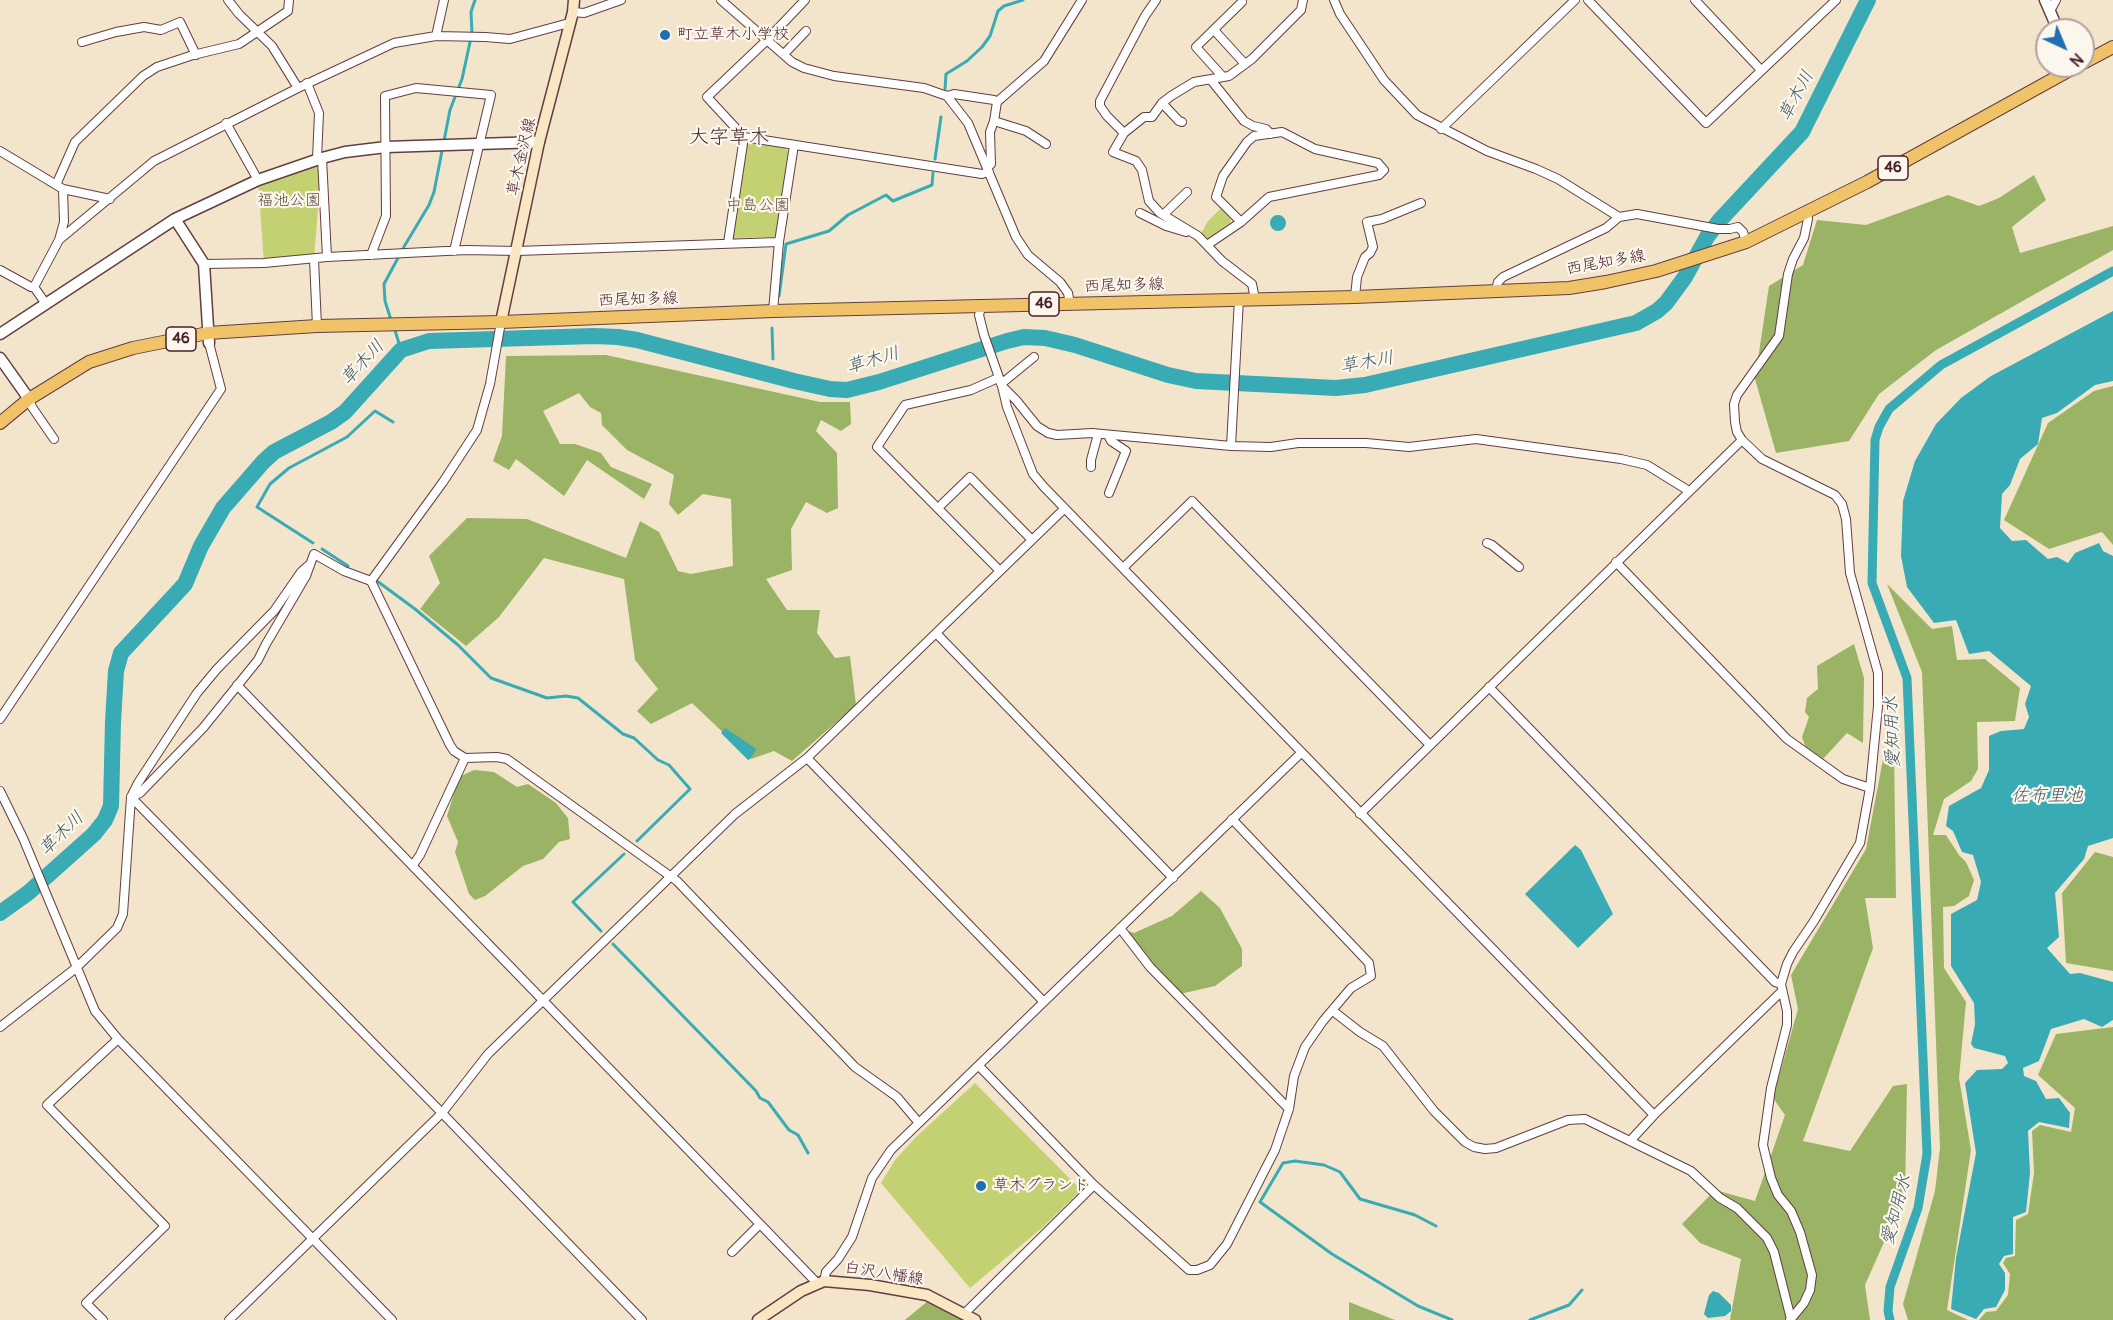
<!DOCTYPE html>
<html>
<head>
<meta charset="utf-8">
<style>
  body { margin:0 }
  #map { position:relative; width:2113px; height:1320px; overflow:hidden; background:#f3e5cb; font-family:Pangolin,sans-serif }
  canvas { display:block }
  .north { position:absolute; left:2035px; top:18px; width:60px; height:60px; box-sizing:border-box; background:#fbf7ec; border:2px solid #b4a19f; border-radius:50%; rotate:136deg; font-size:16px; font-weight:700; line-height:24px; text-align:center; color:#4a1f2b }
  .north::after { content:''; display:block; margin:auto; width:21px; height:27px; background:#1f6fb2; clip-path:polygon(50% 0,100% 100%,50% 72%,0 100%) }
</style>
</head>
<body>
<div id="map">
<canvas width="2113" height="1320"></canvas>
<div class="north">N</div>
</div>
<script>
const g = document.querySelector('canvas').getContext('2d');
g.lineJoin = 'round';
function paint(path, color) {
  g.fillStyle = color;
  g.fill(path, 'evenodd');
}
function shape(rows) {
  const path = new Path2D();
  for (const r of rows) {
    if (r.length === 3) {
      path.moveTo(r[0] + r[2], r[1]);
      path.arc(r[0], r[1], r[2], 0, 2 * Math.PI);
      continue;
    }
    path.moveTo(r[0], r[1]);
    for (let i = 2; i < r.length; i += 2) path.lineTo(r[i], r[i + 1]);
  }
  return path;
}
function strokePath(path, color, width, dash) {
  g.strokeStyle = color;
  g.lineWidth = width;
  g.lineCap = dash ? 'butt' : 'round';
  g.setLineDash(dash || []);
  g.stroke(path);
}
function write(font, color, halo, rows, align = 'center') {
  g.font = font + ' Pangolin,"Klee One",sans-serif';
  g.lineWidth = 4.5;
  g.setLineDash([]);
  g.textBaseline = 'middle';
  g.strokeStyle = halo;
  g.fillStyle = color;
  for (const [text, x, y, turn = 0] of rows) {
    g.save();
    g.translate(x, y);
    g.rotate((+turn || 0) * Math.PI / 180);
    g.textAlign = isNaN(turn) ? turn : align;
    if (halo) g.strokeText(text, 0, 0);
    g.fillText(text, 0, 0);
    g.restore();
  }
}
paint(shape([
  [745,141,785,147,788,152,777,234,773,237,731,238],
  [322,158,314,259,264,263,258,180],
  [1221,208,1231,218,1230,223,1207,239,1201,234,1208,221],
  [975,1083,1081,1190,1043,1227,970,1288,881,1183,895,1160,916,1137]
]), '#c4d172');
paint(shape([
  [2034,175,2046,200,2012,227,2020,253,2113,226,2113,250,1936,350,1879,394,1849,441,1776,453,1755,379,1769,286,1803,265,1817,220,1866,225,1948,195,1979,206,1999,198],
  [606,355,820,402,850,402,851,424,841,431,821,420,816,431,837,453,838,508,827,513,806,502,791,529,792,570,766,579,787,610,820,610,817,633,835,658,850,656,856,705,792,761,774,751,751,759,692,703,651,724,637,711,658,689,635,660,624,579,544,558,499,617,466,646,420,609,440,583,429,556,467,518,527,519,626,558,640,521,659,532,678,571,691,574,733,566,731,499,703,494,678,515,669,504,674,475,627,450,602,425,601,413,590,407,579,393,543,411,560,444,575,444,601,453,611,467,652,484,644,499,587,460,564,496,516,459,509,470,493,461,502,436,506,356],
  [2113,386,2113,545,2102,532,2049,549,2004,520,2048,423,2094,391],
  [1887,584,1932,629,1952,626,1957,660,1985,659,2020,688,2015,721,1977,722,1978,769,1971,781,1944,799,1933,835,1946,835,1959,855,1966,862,1974,880,1969,896,1954,906,1943,907,1944,968,1966,1002,1959,1078,1971,1150,1947,1310,1968,1320,1908,1320,1903,1304,1935,1191,1940,1148,1922,672],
  [1854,644,1864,678,1863,743,1847,733,1823,759,1805,746,1802,737,1809,717,1805,712,1807,698,1818,689,1817,666],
  [1894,749,1896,898,1865,898,1873,948,1803,1141,1850,1151,1893,1086,1907,1084,1905,1195,1865,1285,1870,1320,1730,1320,1741,1259,1700,1243,1682,1224,1715,1190,1755,1201,1785,1115,1773,1098,1798,1009,1791,975,1866,849,1884,754],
  [474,770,494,772,517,787,528,784,556,803,568,818,570,839,559,842,543,859,523,866,485,896,475,900,469,894,455,852,458,842,447,816,459,777],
  [2095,852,2113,857,2113,971,2066,963,2062,893],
  [1201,891,1220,908,1242,949,1242,966,1215,986,1180,994,1153,967,1128,936,1128,931,1134,933,1172,916],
  [2113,1027,2113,1320,1979,1320,1986,1312,1996,1311,2008,1295,2010,1274,2003,1263,2006,1258,2015,1256,2016,1220,2028,1214,2034,1173,2032,1131,2040,1125,2071,1132,2075,1108,2038,1075,2056,1034],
  [929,1300,967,1320,905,1320],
  [1349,1302,1395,1320,1349,1320]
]), '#9bb364');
paint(shape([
  [1278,223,8],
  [2113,311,2113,381,2095,385,2057,413,2042,418,2038,444,2020,459,2010,485,2002,494,2000,528,2012,541,2026,540,2048,559,2057,557,2068,563,2075,553,2099,543,2103,551,2113,556,2113,838,2088,846,2084,859,2055,893,2059,937,2047,948,2070,974,2080,973,2113,982,2113,1020,2102,1027,2084,1019,2051,1029,2039,1061,2023,1068,2024,1076,2036,1081,2046,1099,2059,1098,2070,1113,2069,1128,2039,1122,2028,1131,2030,1173,2026,1212,2013,1217,2013,1254,2004,1256,1999,1264,2005,1273,2005,1290,1996,1307,1984,1309,1976,1319,1951,1309,1956,1258,1976,1153,1965,1083,1977,1070,2002,1069,2008,1063,2005,1056,1974,1048,1971,1044,1975,1024,1974,1003,1951,966,1951,914,1977,900,1981,882,1973,855,1962,852,1953,831,1946,826,1949,806,1981,788,1989,770,1989,736,2001,731,2024,729,2029,717,2025,704,2031,686,1989,651,1969,654,1956,620,1934,623,1907,587,1901,556,1903,501,1915,461,1936,424,1961,398,1991,376],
  [725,728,755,748,756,750,750,759,748,760,721,733],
  [1575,845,1581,850,1613,914,1578,948,1525,894],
  [1713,1291,1719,1293,1731,1305,1731,1311,1725,1316,1708,1318,1704,1314,1709,1295]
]), '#39abb4');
strokePath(shape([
  [945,89,946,74,967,61,982,47,990,36,998,11,1004,6,1023,0],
  [935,159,941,117],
  [779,296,786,244,829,231,848,215,886,195,893,201,932,185,933,173],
  [391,320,385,301,384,284,405,245,429,205,434,192,450,110,462,79,472,33,471,12,475,0],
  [394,327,401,350],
  [772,328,773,359],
  [313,543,257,507,270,484,289,468,347,437,375,411,393,422],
  [322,549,348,566],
  [377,581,415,609,458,645,491,678,547,698,566,696,578,698,623,734,634,738,658,760,669,765,690,789,637,841],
  [601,931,573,902,624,854],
  [613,944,756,1091,760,1098,768,1102,789,1130,798,1135,808,1153],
  [1436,1226,1415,1215,1360,1199,1340,1172,1324,1165,1295,1161,1283,1163,1260,1202,1332,1254,1418,1306,1452,1320],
  [1530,1320,1569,1305,1582,1290]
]), '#39abb4', 3);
strokePath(shape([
  [1890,1320,1888,1311,1890,1287,1918,1208,1927,1154,1907,678,1872,583,1875,440,1879,427,1889,409,1941,365,2113,271]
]), '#39abb4', 9);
strokePath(shape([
  [0,913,28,893,94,834,105,820,111,806,113,722,116,671,121,653,185,584,201,546,223,508,263,462,274,452,331,422,345,412,401,350,429,341,594,336,618,337,637,340,794,381,830,389,847,390,879,382,1007,341,1024,337,1045,338,1075,345,1168,375,1196,381,1336,388,1365,385,1636,323,1657,311,1666,303,1685,277,1707,237,1719,221,1802,132,1868,0]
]), '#39abb4', 16);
const minor = shape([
  [228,0,239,14,272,46,298,88],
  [721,0,792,62,804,68,834,76,924,88,947,96,954,94,994,100,997,102],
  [805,0,766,41,707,97,744,137,982,174,989,172],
  [1334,0,1340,14,1384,80,1417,115,1487,151,1536,169,1558,179,1619,217,1637,214,1718,229,1730,229,1738,227,1743,232,1746,242],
  [1588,0,1706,123,1836,0],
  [1695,0,1761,70],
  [2050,11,2056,0],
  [573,12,584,13,621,0],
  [1214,30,1245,64],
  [436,36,444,0],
  [82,42,116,32,144,27,161,30,180,22,196,55],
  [784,54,806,31],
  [1223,77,1196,47,1242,2],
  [1211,80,1244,121,1253,126,1266,129,1271,134],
  [307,83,319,113,317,159],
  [947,96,968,123,1016,237,1028,255,1060,282,1068,293,1070,304],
  [1162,103,1179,121,1182,122],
  [226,123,258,180],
  [1441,129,1575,0],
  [1124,133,1107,116,1100,106,1100,101,1145,16,1156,0],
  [1046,144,1026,131,994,121,997,102,1044,61,1082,0],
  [0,151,63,189,110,199],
  [322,158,327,257],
  [988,167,991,164,990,132,994,121],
  [56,185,75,142,143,76,157,67,193,55,239,44,288,11,289,0],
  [1140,213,1166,226,1186,232],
  [1163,215,1187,192],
  [59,240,64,222,63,189],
  [728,243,744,137],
  [1207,245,1241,222,1269,197,1379,175,1384,170,1378,163,1315,149,1282,132,1254,136,1247,142,1223,176,1216,197,1241,222],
  [371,255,386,216,385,96,416,88,491,95,454,251],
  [314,259,317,326],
  [204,264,264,263,327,257,466,250,517,251,779,242],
  [0,270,31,287,34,287,46,304],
  [34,287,59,240,154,161,298,88,394,43,436,36,485,37,510,39,569,23],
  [1496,290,1498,282,1503,277,1606,228,1619,217],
  [1355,297,1357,277,1365,257,1370,253,1373,247,1367,222,1382,219,1421,203],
  [1255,299,1252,284,1222,261,1198,236,1160,213,1149,201,1142,170,1136,161,1113,152,1124,133,1144,117,1152,117,1162,103,1171,96,1194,82,1229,76,1252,59,1301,10,1303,0],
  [982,304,979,315,984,335,1002,386,1007,407,1033,474,1044,487,1654,1115],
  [773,311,779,242,794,145],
  [998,378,971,390,905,405,877,447,1000,571],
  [1001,384,1034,357],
  [1002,386,1016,400,1037,426,1048,433,1057,435,1092,433,1231,446,1271,447,1298,443,1366,443,1409,447,1476,439,1621,459,1647,465,1689,491],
  [29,399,32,407,54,439],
  [1108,435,1111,441,1126,451,1109,493],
  [1231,446,1239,299],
  [1091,467,1091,460,1098,434],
  [938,508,970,477,1032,540],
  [1487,543,1492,545,1519,567],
  [1616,562,1787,739,1843,779,1870,788],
  [1123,568,1192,501,1429,744],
  [371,581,443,482,477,430,490,384,501,322],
  [936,633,1173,878],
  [237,685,760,1224,732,1252],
  [1489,687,1775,982,1781,984],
  [0,719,221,389,209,343],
  [807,758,1044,1002],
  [0,791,23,838,95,1011,118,1039,392,1320],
  [131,797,140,793,203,728,258,660,266,644,306,576,314,554,344,571,371,581,450,745,454,751,465,758,497,757,507,759,677,881,855,1067,897,1097,919,1123],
  [131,797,442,1113,642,1320],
  [1360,814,1742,440],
  [413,865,420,855,465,758],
  [1120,928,1150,967,1289,1109],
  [1333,1011,1360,1032,1383,1046,1434,1111,1465,1142,1474,1147,1485,1149,1496,1148,1568,1120,1585,1119,1691,1171,1720,1198,1737,1208,1767,1238,1774,1252,1791,1319],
  [0,1027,76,968,117,928,123,914,131,797,138,783,197,693,217,669,274,611,301,572,309,565],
  [979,1066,1094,1185,1189,1270,1197,1270,1210,1265,1227,1244,1275,1150,1289,1109,1294,1076,1305,1047,1323,1021,1351,988,1371,976,1369,963,1232,819],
  [1630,1141,1654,1115,1782,991],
  [760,1224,817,1283],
  [824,1281,826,1272,838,1259,852,1237,872,1178,891,1150,1301,753],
  [964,1314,1094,1185],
  [103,1320,86,1303,165,1226,47,1105,118,1039],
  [229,1320,442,1113,488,1054,735,814,807,758,1064,509],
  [1790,1320,1804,1303,1810,1290,1812,1275,1800,1232,1791,1211,1778,1195,1771,1178,1763,1145,1771,1088,1787,1025,1787,1011,1781,984,1787,964,1793,952,1814,921,1860,843,1870,788,1878,706,1878,673,1850,573,1846,519,1842,504,1835,495,1762,459,1742,440,1737,432,1735,422,1734,404,1737,395,1779,336,1788,274,1793,259,1804,238,1808,219,1807,213]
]);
const tertiary = shape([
  [2045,0,2058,30],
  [175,219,204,264,209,343],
  [0,334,175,219,258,180,322,158,345,152,386,147,539,142],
  [0,358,29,399]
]);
const secondary = shape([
  [501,322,539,142,573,12,574,0],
  [758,1320,801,1291,824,1281,870,1285,927,1295,975,1320]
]);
const primary = shape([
  [2083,63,2113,47],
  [0,423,29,399,89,362,133,348,208,333,317,326,501,322,773,311,1355,297,1569,288,1606,282,1656,271,1746,242,1867,182,2077,66]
]);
strokePath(minor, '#633d43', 10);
strokePath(tertiary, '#633d43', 13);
strokePath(secondary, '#633d43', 13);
strokePath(primary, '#633d43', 14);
strokePath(minor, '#fff', 8);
strokePath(tertiary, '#fff', 10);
strokePath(secondary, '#f9e7c3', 10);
strokePath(primary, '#f1c369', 12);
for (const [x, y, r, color] of [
  [665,35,6,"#1f6fb2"],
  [981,1186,6,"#1f6fb2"]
]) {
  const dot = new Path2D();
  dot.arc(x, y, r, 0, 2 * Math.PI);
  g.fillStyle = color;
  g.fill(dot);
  strokePath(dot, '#fbf7ec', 2);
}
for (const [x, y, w] of [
  [1893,168,30],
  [1044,304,30],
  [181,339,30]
]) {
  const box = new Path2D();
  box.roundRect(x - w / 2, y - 12, w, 24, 4.5);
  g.fillStyle = '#fbf7ec';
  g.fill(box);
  strokePath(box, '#4a1f2b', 1.5);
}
write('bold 15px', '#4a1f2b', null, [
  ["46",1893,168],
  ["46",1044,304],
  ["46",181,339]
]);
write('16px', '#4a1f2b', '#fbf7ec', [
  ["町立草木小学校",677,35],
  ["草木グランド",993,1186]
], 'left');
write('16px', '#4a1f2b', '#fbf7ec', [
  ["草木金沢線",522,157,-77],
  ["西尾知多線",1606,263,-10],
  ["西尾知多線",1124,286,-2],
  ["西尾知多線",638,300,-2],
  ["白沢八幡線",884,1274,9]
]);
write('16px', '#684c3d', '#fbf7ec', [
  ["福池公園",289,201],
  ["中島公園",758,206]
]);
write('italic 18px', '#435762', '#fbf7ec', [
  ["草木川",1797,96,-62],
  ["草木川",873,361,-16],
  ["草木川",363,363,-47],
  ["草木川",1367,363,-10],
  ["愛知用水",1893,732,-92],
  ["佐布里池",2047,796],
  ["草木川",62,834,-44],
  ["愛知用水",1897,1210,-75]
]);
write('20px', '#4a1f2b', '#fbf7ec', [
  ["大字草木",729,138]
]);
</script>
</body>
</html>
